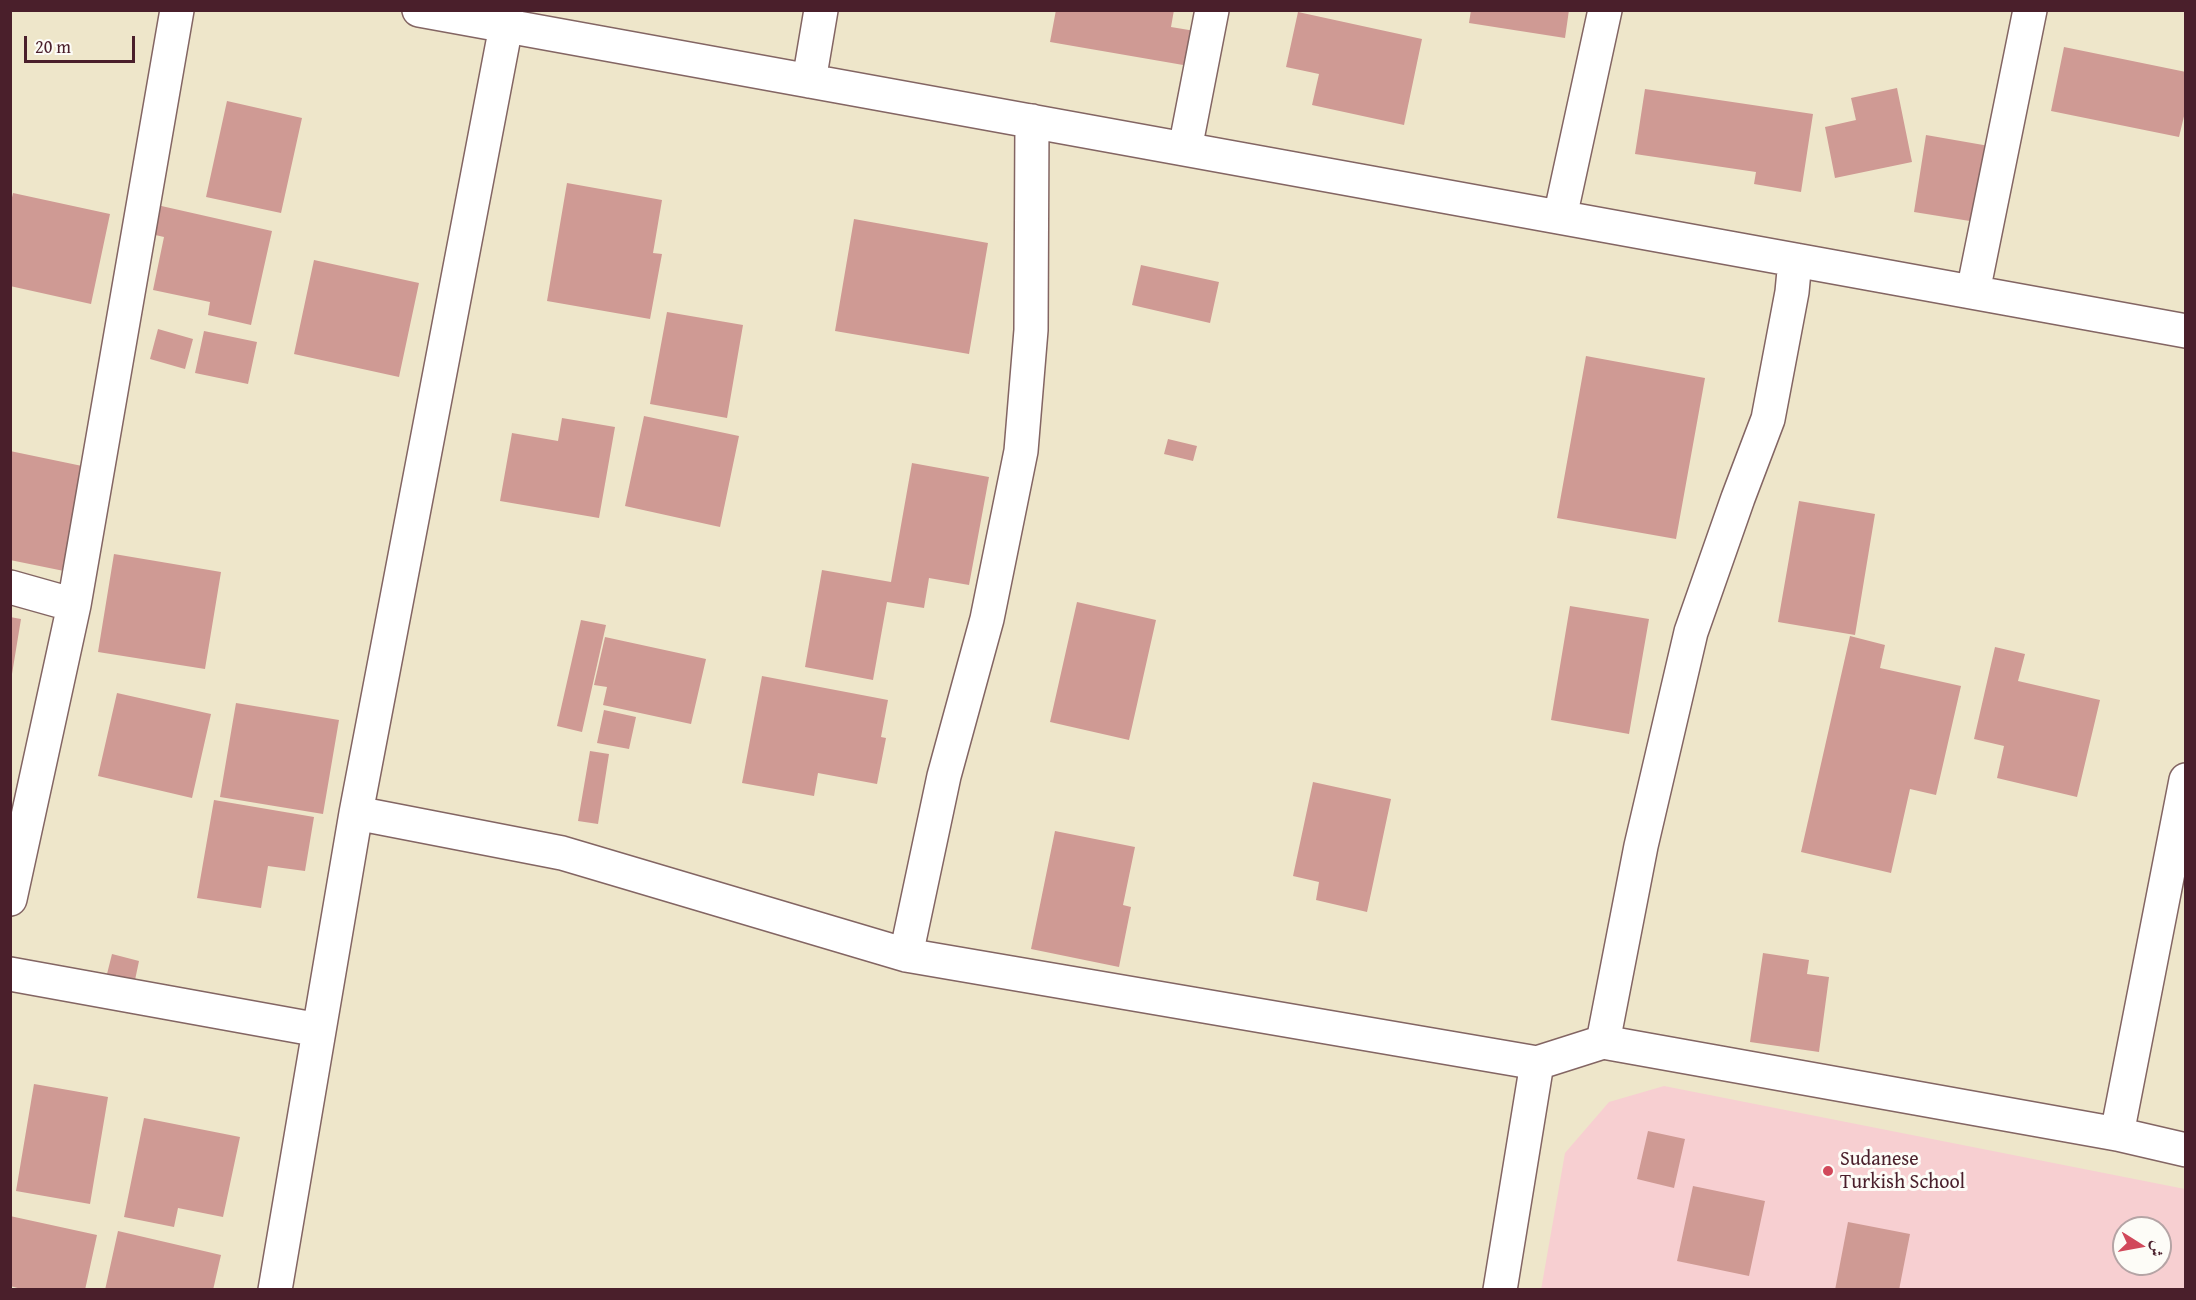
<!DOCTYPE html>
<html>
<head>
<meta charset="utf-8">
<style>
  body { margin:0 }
  #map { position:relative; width:2196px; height:1300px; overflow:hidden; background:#eee6ca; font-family:"Gentium Book Plus",Amiri,serif }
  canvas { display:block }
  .frame { position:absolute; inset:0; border:12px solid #4a1f2b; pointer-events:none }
  .north { position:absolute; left:2112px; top:1216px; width:60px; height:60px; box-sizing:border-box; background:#fdfcf7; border:2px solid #b5a4a5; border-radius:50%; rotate:101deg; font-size:16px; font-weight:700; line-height:24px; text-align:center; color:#4a1f2b }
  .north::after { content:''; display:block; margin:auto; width:21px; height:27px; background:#d1495b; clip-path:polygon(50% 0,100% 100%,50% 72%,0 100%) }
  .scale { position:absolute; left:24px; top:36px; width:111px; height:27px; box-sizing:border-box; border:3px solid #4a1f2b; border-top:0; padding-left:8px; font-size:18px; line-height:21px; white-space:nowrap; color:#4a1f2b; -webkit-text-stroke:4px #fdfcf7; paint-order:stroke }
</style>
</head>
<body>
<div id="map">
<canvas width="2196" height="1300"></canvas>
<div class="frame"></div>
<div class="north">ش</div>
<div class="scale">20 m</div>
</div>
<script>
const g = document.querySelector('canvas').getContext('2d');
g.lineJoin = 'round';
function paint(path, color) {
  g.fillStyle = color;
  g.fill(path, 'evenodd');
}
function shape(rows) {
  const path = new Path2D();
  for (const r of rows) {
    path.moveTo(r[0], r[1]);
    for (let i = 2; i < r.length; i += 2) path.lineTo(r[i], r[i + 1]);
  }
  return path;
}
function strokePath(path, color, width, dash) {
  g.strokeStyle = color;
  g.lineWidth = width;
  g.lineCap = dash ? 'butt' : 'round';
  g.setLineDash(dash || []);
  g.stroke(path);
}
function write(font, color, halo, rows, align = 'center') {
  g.font = font + ' "Gentium Book Plus",serif';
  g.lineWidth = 6;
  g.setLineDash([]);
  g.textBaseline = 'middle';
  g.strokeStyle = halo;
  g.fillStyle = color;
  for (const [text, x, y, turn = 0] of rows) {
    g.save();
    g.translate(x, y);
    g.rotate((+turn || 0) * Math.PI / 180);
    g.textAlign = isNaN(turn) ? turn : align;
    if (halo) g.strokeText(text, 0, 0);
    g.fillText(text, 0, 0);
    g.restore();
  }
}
paint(shape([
  [1664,1086,2185,1189,2185,1289,1541,1290,1565,1153,1609,1102],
  [2124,1228,2160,1228,2160,1264,2124,1264]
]), '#f7cfd1');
paint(shape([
  [1056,10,1174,10,1171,27,1195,31,1189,66,1050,42],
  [1471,10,1569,10,1565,38,1469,23],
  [1298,12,1422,39,1404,125,1312,105,1319,74,1286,67],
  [2064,47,2186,72,2186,108,2179,137,2051,111],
  [1897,88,1912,162,1835,178,1825,127,1856,120,1851,98],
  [1645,89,1813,114,1801,192,1754,184,1756,172,1635,154],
  [227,101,302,118,281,213,206,197],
  [1926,135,1989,146,1976,222,1914,212],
  [567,183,662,200,653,253,662,254,650,319,547,301],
  [13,193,110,214,91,304,10,286,10,206],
  [157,205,272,231,251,325,208,315,210,302,153,290,164,237,151,234],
  [854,219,988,243,969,354,835,331],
  [314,260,419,283,399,377,294,354],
  [1141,265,1219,282,1210,323,1132,305],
  [667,312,743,325,727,418,650,404],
  [158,329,193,339,185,369,150,359],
  [204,331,257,342,248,384,195,373],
  [1586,356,1705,378,1676,539,1557,518],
  [644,416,739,436,720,527,625,506],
  [562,418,615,427,599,518,500,501,512,433,558,441],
  [1168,439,1197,446,1193,461,1164,454],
  [10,451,87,467,64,571,10,560],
  [912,463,989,477,969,585,929,578,924,608,887,602,873,680,805,667,822,570,891,582],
  [1799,501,1875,514,1855,635,1778,622],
  [114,554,221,572,205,669,98,652],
  [1077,602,1156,620,1129,740,1050,722],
  [1570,606,1649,619,1629,734,1551,720],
  [10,617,21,619,12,674,10,674],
  [581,620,606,625,582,732,557,726],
  [1850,636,1885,645,1880,668,1961,686,1936,795,1910,789,1891,873,1801,852],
  [605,637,706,659,691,724,603,705,607,687,594,685],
  [1995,647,2025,654,2018,681,2100,700,2077,797,1997,778,2004,746,1974,739],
  [762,676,888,700,881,737,886,738,877,784,818,773,814,796,742,783],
  [117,693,211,714,192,798,98,776],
  [236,703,339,720,323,814,220,797],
  [604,710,636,717,629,749,597,743],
  [590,751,609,754,598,824,578,821],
  [1313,782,1391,799,1367,912,1316,900,1319,882,1293,876],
  [214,800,314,817,305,871,268,866,261,908,197,898],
  [1055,831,1135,847,1123,905,1131,907,1119,967,1031,949],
  [1763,953,1809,960,1807,974,1829,977,1819,1052,1750,1042],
  [112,954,139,961,135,980,107,974],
  [34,1084,108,1097,90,1204,16,1191],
  [144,1118,240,1137,223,1217,178,1208,174,1227,124,1217],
  [1648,1131,1685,1139,1674,1188,1637,1179],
  [1693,1186,1765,1201,1749,1276,1677,1261],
  [10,1216,97,1235,85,1290,25,1290,10,1286],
  [1848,1222,1910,1234,1899,1290,1835,1290],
  [118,1231,221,1255,213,1290,105,1290]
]), '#cf9a94');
const minor = shape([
  [419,10,2186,331],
  [809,81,821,10],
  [1185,149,1212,10],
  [1560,217,1605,10],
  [1973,292,2030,10],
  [10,587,74,605],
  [356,813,562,853,906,955,1537,1063,1603,1042,2117,1134,2186,1150],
  [10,899,74,605,177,10],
  [906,955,944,776,987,619,1021,451,1031,330,1032,121],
  [10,974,319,1030],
  [1603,1042,1641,846,1691,632,1738,498,1768,419,1792,292,1795,260],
  [2117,1134,2186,780],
  [275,1290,356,813,506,26],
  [1500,1290,1537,1063]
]);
strokePath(minor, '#836563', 36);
strokePath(minor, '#fff', 33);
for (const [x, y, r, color] of [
  [1828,1171,6,"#d1495b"]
]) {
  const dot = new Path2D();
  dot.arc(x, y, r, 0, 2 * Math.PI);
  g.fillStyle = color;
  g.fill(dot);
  strokePath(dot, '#fdfcf7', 2);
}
write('20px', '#4a1f2b', '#fdfcf7', [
  ["Sudanese",1840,1160],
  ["Turkish School",1840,1183]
], 'left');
</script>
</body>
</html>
